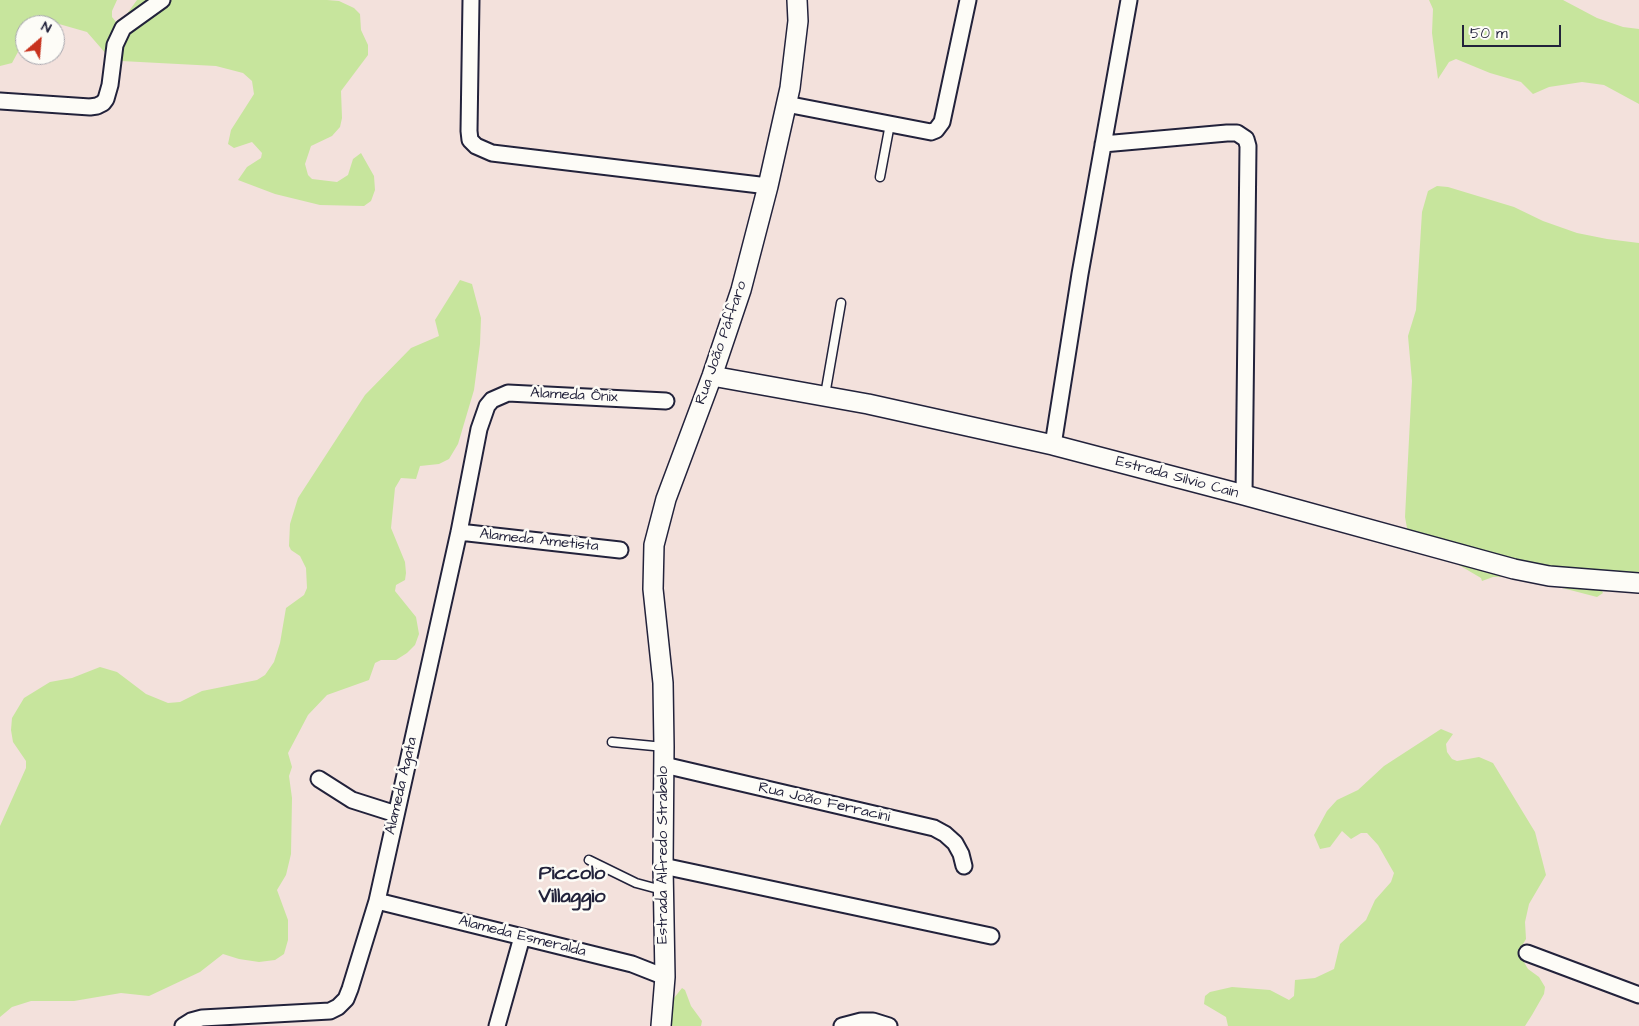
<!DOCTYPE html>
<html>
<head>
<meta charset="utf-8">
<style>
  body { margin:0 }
  #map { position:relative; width:1639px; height:1026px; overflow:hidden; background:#f3e1dc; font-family:"Architects Daughter",sans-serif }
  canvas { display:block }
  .north { position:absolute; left:15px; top:15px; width:50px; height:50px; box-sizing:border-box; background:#fdfcf7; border:1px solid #a5a5ac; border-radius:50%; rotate:27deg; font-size:14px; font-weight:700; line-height:20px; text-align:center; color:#22223b }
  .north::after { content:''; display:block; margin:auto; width:18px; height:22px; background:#c8321e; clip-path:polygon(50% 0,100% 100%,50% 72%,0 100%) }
  .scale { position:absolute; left:1462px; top:25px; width:99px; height:22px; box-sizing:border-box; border:2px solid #22223b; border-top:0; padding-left:6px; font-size:15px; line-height:18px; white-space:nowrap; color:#22223b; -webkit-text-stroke:4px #fdfcf7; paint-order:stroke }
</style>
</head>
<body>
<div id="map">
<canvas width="1639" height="1026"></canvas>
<div class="north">N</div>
<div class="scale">50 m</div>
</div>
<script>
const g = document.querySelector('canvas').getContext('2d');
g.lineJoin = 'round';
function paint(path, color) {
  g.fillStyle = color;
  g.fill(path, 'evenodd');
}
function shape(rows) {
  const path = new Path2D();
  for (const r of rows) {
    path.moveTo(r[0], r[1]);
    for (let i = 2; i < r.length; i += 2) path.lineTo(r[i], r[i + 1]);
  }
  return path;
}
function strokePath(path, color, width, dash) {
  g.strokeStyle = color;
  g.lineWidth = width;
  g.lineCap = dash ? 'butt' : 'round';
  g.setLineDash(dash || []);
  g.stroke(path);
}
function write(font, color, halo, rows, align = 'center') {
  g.font = font + ' "Architects Daughter",sans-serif';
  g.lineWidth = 5;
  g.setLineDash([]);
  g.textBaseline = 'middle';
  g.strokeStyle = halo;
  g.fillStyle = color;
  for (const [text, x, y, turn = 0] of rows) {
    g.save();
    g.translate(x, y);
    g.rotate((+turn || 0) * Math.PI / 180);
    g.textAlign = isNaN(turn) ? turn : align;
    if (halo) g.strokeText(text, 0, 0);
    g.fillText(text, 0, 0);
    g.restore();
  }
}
paint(shape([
  [0,0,117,0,112,11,112,17,116,22,124,18,137,0,327,0,339,1,354,8,360,14,361,30,368,45,368,55,341,91,342,118,340,127,332,136,311,146,305,164,308,175,312,179,337,182,348,175,353,159,361,153,374,176,375,190,371,201,364,206,320,205,275,194,238,180,247,167,261,158,262,153,252,142,234,148,228,144,231,130,254,94,252,81,243,73,216,66,121,61,107,55,87,32,59,24,25,25,25,45,19,50,12,63,0,66],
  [1429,0,1563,0,1597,18,1623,27,1639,29,1639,104,1604,85,1582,82,1549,87,1533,94,1521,82,1490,73,1456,59,1449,62,1438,79,1432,33,1433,9],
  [1437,186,1448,187,1514,207,1543,221,1577,233,1607,239,1639,243,1639,581,1597,580,1603,593,1597,597,1516,576,1493,577,1482,581,1481,578,1413,538,1407,528,1405,517,1412,381,1408,336,1416,310,1422,212,1428,191],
  [460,280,472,284,481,318,480,344,474,390,458,444,449,459,439,464,420,466,416,479,401,478,395,488,391,528,405,562,406,573,405,580,396,585,395,591,416,617,419,634,415,645,407,653,396,660,381,660,375,663,369,680,327,695,308,715,288,753,292,767,289,776,292,798,291,854,286,875,277,890,288,920,288,940,284,954,275,960,259,962,239,959,223,954,200,972,149,996,121,993,74,1001,31,1001,12,1007,0,1017,0,826,26,768,26,761,13,742,11,730,12,718,24,698,50,682,72,678,100,667,117,672,146,694,168,703,180,702,202,691,257,680,265,675,274,662,280,643,286,608,304,595,307,588,306,568,300,556,291,550,289,546,290,524,298,498,365,395,411,348,439,336,435,320],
  [1441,729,1453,734,1446,744,1447,752,1452,759,1457,761,1479,757,1493,763,1535,832,1546,875,1529,904,1525,922,1526,939,1520,949,1521,957,1528,969,1539,977,1545,987,1544,994,1532,1015,1525,1026,1228,1026,1226,1017,1204,1004,1205,996,1210,992,1232,987,1270,990,1289,1000,1294,996,1295,980,1315,978,1334,969,1340,944,1366,920,1375,900,1391,882,1394,873,1378,845,1367,833,1361,833,1351,839,1342,831,1330,847,1320,849,1314,835,1327,811,1337,800,1358,790,1384,766],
  [682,988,685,990,691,1006,702,1021,701,1026,665,1026,674,998]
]), '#c7e59d');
const service = shape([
  [880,177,890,124],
  [825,395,841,303],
  [612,742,664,747],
  [589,860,636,883,662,890]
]);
const minor = shape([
  [471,0,469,131,470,140,476,146,492,153,768,186],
  [0,101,90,107,97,106,103,103,106,99,110,85,115,45,123,28,162,0],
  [786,104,931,132,936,130,942,122,968,0],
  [1103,144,1227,133,1237,133,1246,139,1248,146,1244,495],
  [1053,445,1080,274,1129,0],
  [459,532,620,550],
  [664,765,934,828,945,834,955,843,961,854,964,866],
  [319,779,352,800,396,814],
  [663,866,991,936],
  [377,901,632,964,665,977],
  [1527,953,1639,995],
  [183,1026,191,1021,202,1018,330,1011,338,1007,346,999,350,989,377,901,459,532,479,429,487,406,492,400,508,393,666,401],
  [497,1026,522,937],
  [842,1026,861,1021,873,1021,889,1026]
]);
const tertiary = shape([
  [712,376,868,404,1053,445,1244,495,1514,569,1549,576,1639,583],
  [661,1026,665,977,663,866,664,747,663,683,653,589,654,545,666,499,712,376,741,290,768,186,790,88,798,21,797,0]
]);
strokePath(service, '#22223b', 11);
strokePath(minor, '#22223b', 19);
strokePath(tertiary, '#22223b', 22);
strokePath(service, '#fdfcf7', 8);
strokePath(minor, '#fdfcf7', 15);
strokePath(tertiary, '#fdfcf7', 19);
write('15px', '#22223b', '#fdfcf7', [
  ["Rua João Páffaro",722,343,-71],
  ["Alameda Ônix",574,396,3],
  ["Estrada Silvio Cain",1177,478,15],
  ["Alameda Ametista",539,541,6],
  ["Alameda Ágata",402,786,-77],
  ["Rua João Ferracini",824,803,13],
  ["Estrada Alfredo Strabelo",664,855,-90],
  ["Alameda Esmeralda",522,937,14]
]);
write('bold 20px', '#22223b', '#fdfcf7', [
  ["Piccolo",572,875],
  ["Villaggio",572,898]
]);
</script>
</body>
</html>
